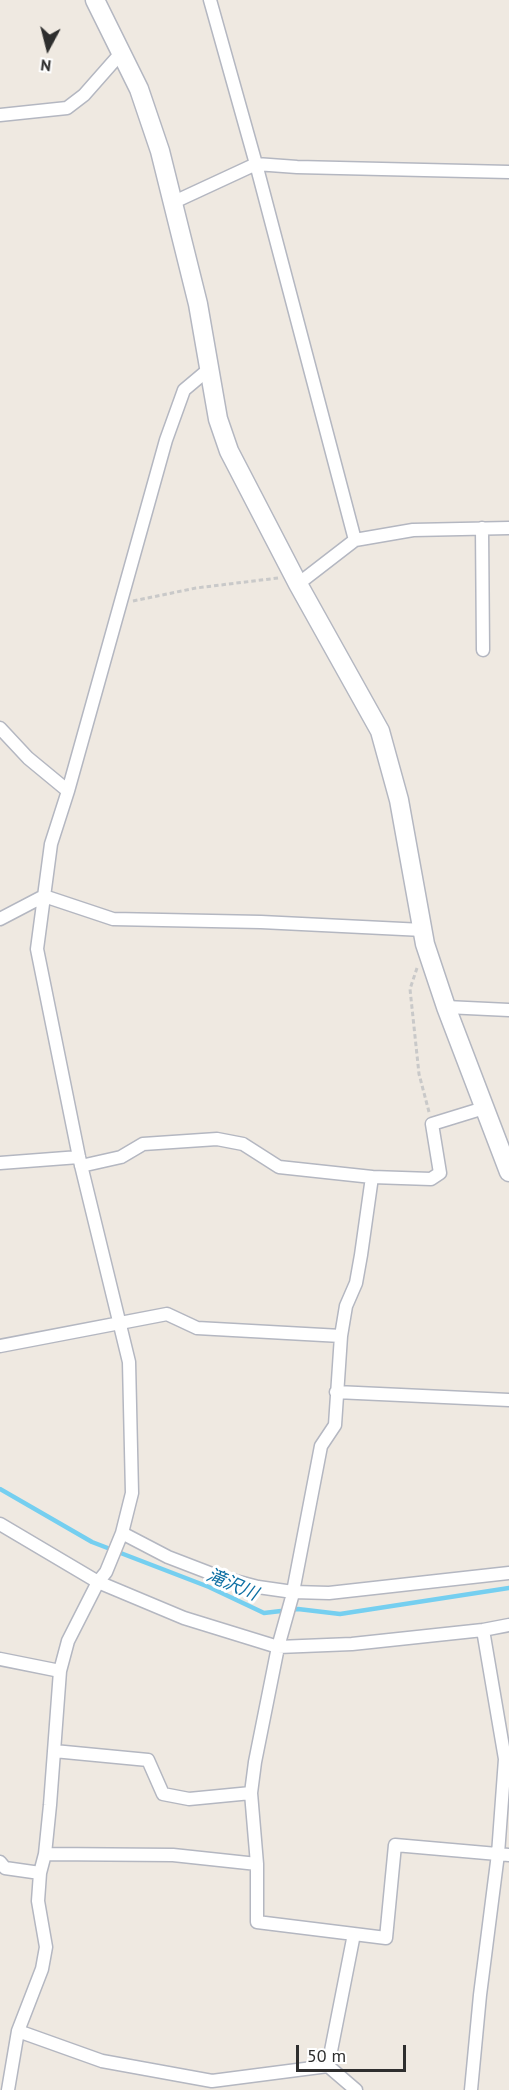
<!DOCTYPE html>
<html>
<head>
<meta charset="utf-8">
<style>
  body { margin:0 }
  #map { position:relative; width:509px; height:2090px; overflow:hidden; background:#efe9e1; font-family:"PT Sans",sans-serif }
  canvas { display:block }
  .north { position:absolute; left:18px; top:18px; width:60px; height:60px; -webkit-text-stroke:4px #fff; paint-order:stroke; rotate:187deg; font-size:16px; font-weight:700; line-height:24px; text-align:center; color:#2e2e2e }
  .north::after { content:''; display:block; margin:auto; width:21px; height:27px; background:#2e2e2e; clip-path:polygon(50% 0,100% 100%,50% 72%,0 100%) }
  .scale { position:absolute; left:296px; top:2045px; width:110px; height:27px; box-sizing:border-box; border:3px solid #2e2e2e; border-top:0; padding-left:8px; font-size:18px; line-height:21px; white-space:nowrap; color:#2e2e2e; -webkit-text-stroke:4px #fff; paint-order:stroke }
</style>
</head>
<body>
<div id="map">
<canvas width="509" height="2090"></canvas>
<div class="north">N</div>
<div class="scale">50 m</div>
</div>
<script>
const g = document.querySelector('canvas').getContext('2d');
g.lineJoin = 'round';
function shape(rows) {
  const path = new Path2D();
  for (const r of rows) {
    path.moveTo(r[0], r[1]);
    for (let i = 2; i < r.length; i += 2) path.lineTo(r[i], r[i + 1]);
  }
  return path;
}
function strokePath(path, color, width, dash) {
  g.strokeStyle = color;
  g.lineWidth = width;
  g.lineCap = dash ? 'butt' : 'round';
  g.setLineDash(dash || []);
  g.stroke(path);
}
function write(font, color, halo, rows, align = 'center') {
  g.font = font + ' "PT Sans","Noto Sans JP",sans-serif';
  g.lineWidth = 6;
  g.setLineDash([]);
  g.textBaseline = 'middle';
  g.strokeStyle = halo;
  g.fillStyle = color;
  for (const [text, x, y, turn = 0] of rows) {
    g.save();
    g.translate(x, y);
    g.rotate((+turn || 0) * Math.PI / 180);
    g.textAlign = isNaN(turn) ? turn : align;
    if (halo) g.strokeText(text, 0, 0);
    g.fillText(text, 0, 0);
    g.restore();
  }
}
strokePath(shape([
  [0,1489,92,1542,209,1587,264,1613,298,1609,340,1614,509,1588]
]), '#75cff0', 4.5);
const street = shape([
  [210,0,256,164,355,540],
  [0,115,67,108,84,95,121,53],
  [174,202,256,164,297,167,509,172],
  [482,528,483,650],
  [298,584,355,540,413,530,509,528],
  [0,728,28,758,68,791],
  [0,919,44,896,113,919,261,922,423,930],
  [446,1007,509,1010],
  [0,1163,79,1157],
  [81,1166,121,1157,143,1144,217,1139,243,1144,279,1167,372,1177,431,1179,440,1173,432,1124,484,1108],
  [0,1346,167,1314,197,1328,341,1336],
  [336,1392,509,1400],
  [0,1524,98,1582,184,1618,278,1647,352,1644,483,1630,509,1625],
  [122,1533,168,1557,220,1577,258,1587,293,1592,329,1593,509,1573],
  [0,1659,60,1671],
  [54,1751,148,1760,163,1794,189,1799,251,1793],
  [45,1854,173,1855,257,1864],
  [0,1862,5,1868,40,1873],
  [354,1934,386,1938,395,1845,509,1855],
  [18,2031,102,2061,212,2081,328,2066],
  [8,2090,18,2031,42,1969,46,1947,38,1901,40,1873,45,1854,50,1805,60,1671,68,1641,98,1582,106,1572,122,1533,132,1493,129,1362,79,1157,37,949,51,844,68,791,166,440,184,390,209,369],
  [356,2090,328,2066,354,1934,257,1922,257,1864,251,1793,255,1762,278,1647,292,1597,321,1446,335,1425,341,1336,346,1306,356,1283,361,1255,372,1177],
  [471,2090,480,1995,498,1854,505,1759,483,1630]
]);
const secondary = shape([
  [95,0,139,89,160,151,198,304,218,419,229,451,298,584,380,731,399,800,425,944,446,1007,509,1172]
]);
strokePath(street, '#b4b7c1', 15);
strokePath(secondary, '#b4b7c1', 21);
strokePath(shape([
  [133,601,196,588,278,578],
  [417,968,410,989,419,1074,429,1112]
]), '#c9c9c9', 3, [4.5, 3]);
strokePath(street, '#fff', 12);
strokePath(secondary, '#fff', 18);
write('italic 18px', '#0d6fa3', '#fff', [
  ["滝沢川",232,1585,23]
]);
</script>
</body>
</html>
